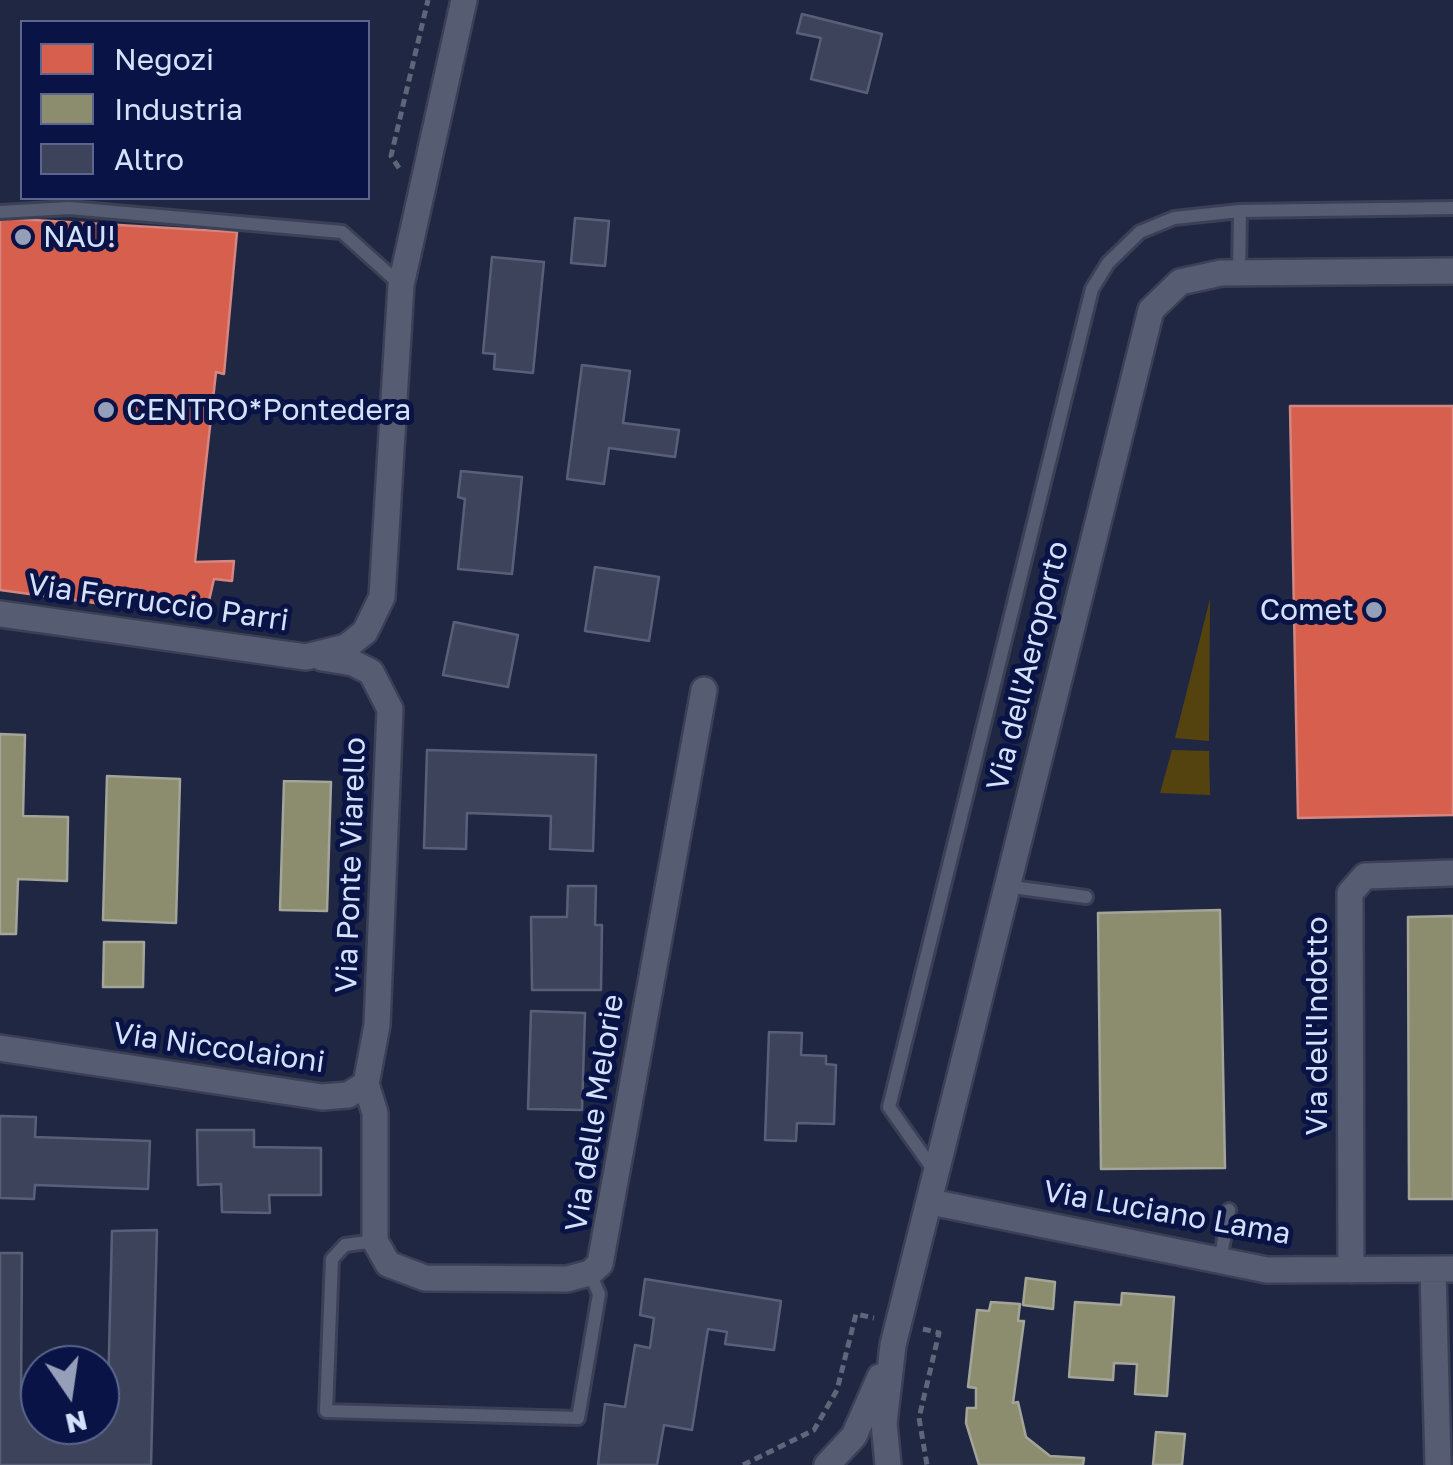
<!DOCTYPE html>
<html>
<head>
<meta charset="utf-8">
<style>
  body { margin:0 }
  #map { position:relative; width:1453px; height:1465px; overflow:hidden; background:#202743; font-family:"Golos Text",sans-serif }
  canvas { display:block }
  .legend { position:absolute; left:20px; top:20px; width:350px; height:180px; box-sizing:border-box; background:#091346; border:2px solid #5b658e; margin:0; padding:12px 18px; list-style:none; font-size:30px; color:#d5e0fa }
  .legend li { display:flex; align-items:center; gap:20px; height:50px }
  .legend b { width:50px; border:2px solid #5b658e }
  .north { position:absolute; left:20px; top:1345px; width:100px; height:100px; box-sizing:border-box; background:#091346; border:2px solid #5b658e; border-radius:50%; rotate:167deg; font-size:28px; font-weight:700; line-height:40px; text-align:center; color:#d5e0fa }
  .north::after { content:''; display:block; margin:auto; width:35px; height:45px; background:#969fba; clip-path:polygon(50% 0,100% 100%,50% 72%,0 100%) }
</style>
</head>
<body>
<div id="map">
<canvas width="1453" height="1465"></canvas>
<ul class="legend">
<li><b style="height:28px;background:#d6604d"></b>Negozi</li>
<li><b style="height:28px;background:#8c8c6e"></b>Industria</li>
<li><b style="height:28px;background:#3c435a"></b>Altro</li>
</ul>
<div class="north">N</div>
</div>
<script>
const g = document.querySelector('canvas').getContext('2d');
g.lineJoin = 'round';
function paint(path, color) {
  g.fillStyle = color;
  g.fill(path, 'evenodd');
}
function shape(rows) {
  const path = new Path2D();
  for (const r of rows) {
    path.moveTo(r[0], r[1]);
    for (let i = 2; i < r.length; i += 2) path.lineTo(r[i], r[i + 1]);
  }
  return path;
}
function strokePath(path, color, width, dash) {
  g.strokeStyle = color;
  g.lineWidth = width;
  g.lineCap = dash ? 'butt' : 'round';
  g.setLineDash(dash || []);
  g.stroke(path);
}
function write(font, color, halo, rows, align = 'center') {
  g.font = font + ' "Golos Text",sans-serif';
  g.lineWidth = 10;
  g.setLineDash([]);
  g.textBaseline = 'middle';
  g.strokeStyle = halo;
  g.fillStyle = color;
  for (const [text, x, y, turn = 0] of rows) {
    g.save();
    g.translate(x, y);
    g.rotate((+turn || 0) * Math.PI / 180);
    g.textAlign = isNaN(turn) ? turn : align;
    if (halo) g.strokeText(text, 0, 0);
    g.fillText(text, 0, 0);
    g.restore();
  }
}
paint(shape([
  [1210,599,1209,741,1175,738],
  [1172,750,1209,751,1210,795,1160,793]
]), '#54430e');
const shops = shape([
  [0,218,237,232,224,374,216,372,195,562,234,561,232,581,214,579,205,618,0,590,0,218],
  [1290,406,1453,406,1453,815,1298,818,1290,406]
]);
paint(shops, '#d6604d');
strokePath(shops, '#d68681', 2.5);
const industry = shape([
  [0,734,25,735,23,816,68,817,67,881,18,879,16,934,0,934,0,734],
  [107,776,180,779,176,923,103,920,107,776],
  [284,781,331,782,327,911,280,910,284,781],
  [1220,910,1225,1168,1101,1169,1098,913,1220,910],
  [1453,916,1453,1199,1409,1199,1408,917,1453,916],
  [104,942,144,942,143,987,103,987,104,942],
  [1026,1278,1055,1282,1053,1309,1023,1305,1026,1278],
  [1122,1293,1174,1297,1167,1396,1135,1394,1137,1364,1114,1363,1113,1380,1069,1377,1075,1302,1121,1305,1122,1293],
  [991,1302,1020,1304,1018,1321,1024,1321,1013,1403,1018,1402,1026,1437,1050,1456,1084,1458,1083,1465,979,1465,966,1423,967,1408,976,1408,976,1388,968,1387,977,1310,989,1311,991,1302],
  [1156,1432,1185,1434,1182,1465,1153,1465,1156,1432]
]);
paint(industry, '#8c8c6e');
strokePath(industry, '#a2a598', 2.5);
const building = shape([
  [802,14,882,34,867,93,811,79,821,38,797,33,802,14],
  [575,218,609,221,605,266,571,263,575,218],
  [492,257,544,262,533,373,494,369,495,354,483,353,492,257],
  [582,365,630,371,623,423,679,430,675,457,609,448,604,484,567,479,582,365],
  [461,471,522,477,512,574,458,569,465,499,458,497,461,471],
  [595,567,659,577,649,641,585,631,595,567],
  [454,622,518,635,508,687,443,675,454,622],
  [427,750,596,755,593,851,550,849,551,816,467,813,466,849,424,848,427,750],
  [568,886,596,886,595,925,602,925,601,990,532,990,531,917,567,917,568,886],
  [531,1011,585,1013,582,1110,528,1109,531,1011],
  [769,1032,802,1033,801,1055,826,1056,826,1064,836,1065,834,1124,797,1123,796,1141,765,1140,769,1032],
  [0,1116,36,1117,35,1137,150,1141,148,1189,35,1185,34,1199,0,1198,0,1116],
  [197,1130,254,1130,254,1147,321,1148,321,1195,269,1195,270,1213,222,1212,221,1184,198,1185,197,1130],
  [157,1230,151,1465,0,1465,0,1253,22,1253,21,1394,40,1394,40,1425,100,1425,100,1392,108,1392,112,1231,157,1230],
  [645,1279,781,1301,774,1350,725,1344,727,1332,708,1329,692,1430,664,1425,657,1465,598,1465,605,1404,625,1407,635,1345,650,1348,654,1318,640,1315,645,1279]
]);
paint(building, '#3c435a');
strokePath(building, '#586078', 2.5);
const service = shape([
  [0,212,69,208,342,232,401,285],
  [1239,272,1240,211],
  [1005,886,1086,897],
  [935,1172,889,1107,1092,289,1108,263,1140,232,1174,218,1240,211,1453,208],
  [375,1241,345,1245,332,1259,326,1411,578,1418,599,1294,590,1273],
  [1220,1261,1229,1210]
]);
const minor = shape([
  [0,614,306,657,346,647,365,632,382,597,401,285,464,0],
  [0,1048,322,1097,348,1095,366,1084,377,1025,390,709,371,672,353,663,322,658],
  [366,1084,375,1113,375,1241,388,1264,425,1278,567,1279,590,1273,600,1264,704,690],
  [931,1202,1267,1270,1453,1269],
  [1351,1270,1350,893,1365,876,1453,873],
  [1433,1270,1438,1465],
  [827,1465,854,1436,880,1377],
  [888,1465,884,1423,893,1345,1151,310,1180,282,1221,273,1453,271]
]);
strokePath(service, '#3b4056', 18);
strokePath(minor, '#3b4056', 30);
strokePath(shape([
  [399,168,391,156,428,0],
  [923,1329,939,1333,919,1418,927,1465],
  [743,1465,814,1430,837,1390,856,1314,874,1318]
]), '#60667a', 5, [8, 5]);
strokePath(service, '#565d73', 12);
strokePath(minor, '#565d73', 25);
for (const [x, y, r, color] of [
  [23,237,10,"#969fba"],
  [106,410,10,"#969fba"],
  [1374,610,10,"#969fba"]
]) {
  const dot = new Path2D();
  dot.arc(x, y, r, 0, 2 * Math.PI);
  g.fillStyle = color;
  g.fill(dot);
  strokePath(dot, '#091346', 4);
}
write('30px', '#d5e0fa', '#091346', [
  ["NAU!",43,237],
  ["CENTRO*Pontedera",126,410],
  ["Comet",1354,610,"right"]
], 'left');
write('30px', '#d5e0fa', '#091346', [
  ["Via Ferruccio Parri",158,603,8],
  ["Via dell'Aeroporto",1028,666,-76],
  ["Via Ponte Viarello",351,865,-88],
  ["Via dell'Indotto",1317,1026,-90],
  ["Via Niccolaioni",219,1048,8],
  ["Via delle Melorie",595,1113,-81],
  ["Via Luciano Lama",1167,1213,10]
]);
</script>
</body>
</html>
